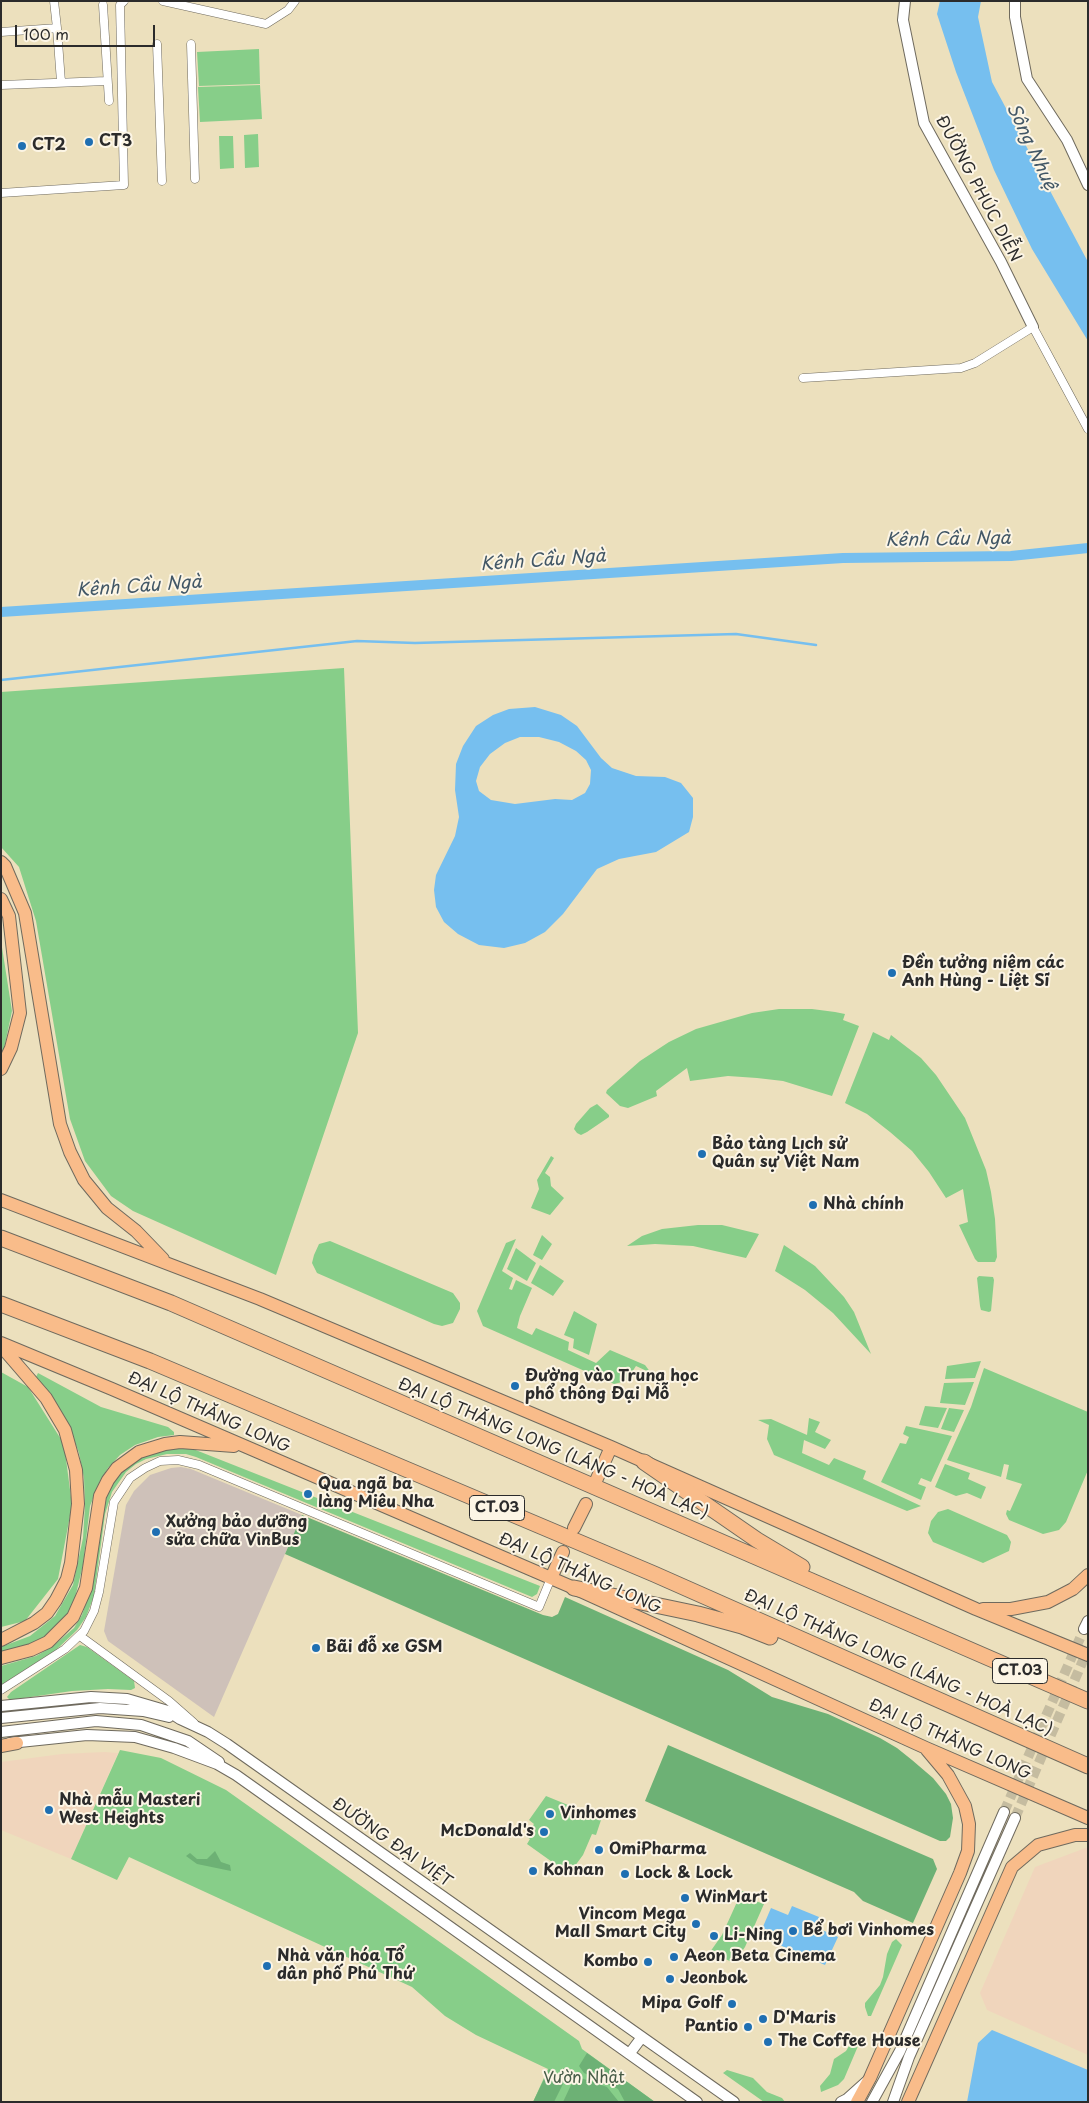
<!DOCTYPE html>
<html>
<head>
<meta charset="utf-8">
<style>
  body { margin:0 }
  #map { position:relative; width:1089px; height:2103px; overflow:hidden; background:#ece0bd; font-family:"Playpen Sans",sans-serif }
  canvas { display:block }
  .frame { position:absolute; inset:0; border:2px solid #2b2b2b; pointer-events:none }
  .scale { position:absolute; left:15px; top:25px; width:140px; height:22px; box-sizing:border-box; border:2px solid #2b2b2b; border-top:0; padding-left:6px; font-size:15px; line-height:18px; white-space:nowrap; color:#2b2b2b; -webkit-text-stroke:4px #fcf5e5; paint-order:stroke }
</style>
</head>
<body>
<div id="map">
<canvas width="1089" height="2103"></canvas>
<div class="frame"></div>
<div class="scale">100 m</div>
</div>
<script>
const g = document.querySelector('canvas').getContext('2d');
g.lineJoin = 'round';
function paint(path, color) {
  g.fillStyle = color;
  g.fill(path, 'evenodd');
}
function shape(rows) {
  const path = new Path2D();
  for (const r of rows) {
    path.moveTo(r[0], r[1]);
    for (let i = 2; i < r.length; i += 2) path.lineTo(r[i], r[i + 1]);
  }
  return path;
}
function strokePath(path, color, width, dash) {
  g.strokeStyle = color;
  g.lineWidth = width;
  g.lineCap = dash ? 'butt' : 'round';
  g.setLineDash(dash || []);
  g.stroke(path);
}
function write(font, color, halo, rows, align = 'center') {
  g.font = font + ' "Playpen Sans",sans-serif';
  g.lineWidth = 4;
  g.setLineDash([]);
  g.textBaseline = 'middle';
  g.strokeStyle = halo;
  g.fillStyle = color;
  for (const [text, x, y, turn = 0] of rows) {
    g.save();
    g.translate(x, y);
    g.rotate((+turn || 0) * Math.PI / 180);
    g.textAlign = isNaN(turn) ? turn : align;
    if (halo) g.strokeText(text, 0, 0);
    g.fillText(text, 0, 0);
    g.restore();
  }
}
paint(shape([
  [104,1752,118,1753,71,1859,1,1830,1,1762,62,1754],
  [1088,1847,1088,2055,987,2010,980,1993,1035,1867]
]), '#f0d5bc');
paint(shape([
  [181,1467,191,1469,302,1515,214,1717,108,1641,104,1631,126,1505,134,1491,150,1475,171,1468]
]), '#cec1b9');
paint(shape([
  [259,49,260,84,199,86,197,52],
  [260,85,262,119,200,122,198,87],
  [258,134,259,167,245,168,244,135],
  [219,136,233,136,234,168,220,169],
  [344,668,358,1033,276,1275,133,1211,111,1196,85,1161,70,1119,36,921,19,867,1,847,1,692],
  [1,941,12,1011,4,1049,1,1054],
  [779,1009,812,1009,835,1012,845,1014,843,1020,859,1026,832,1096,783,1081,757,1078,728,1076,690,1081,687,1068,656,1091,657,1096,628,1108,620,1106,606,1093,607,1090,640,1061,669,1042,696,1029,752,1013],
  [873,1032,889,1040,891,1035,921,1058,936,1075,965,1118,986,1170,991,1192,995,1219,997,1257,995,1262,978,1262,975,1259,959,1225,968,1222,963,1189,946,1198,929,1172,912,1151,890,1132,867,1114,845,1103],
  [597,1104,609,1115,609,1117,587,1132,581,1135,577,1133,574,1129,576,1124,590,1108],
  [551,1156,554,1158,545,1173,550,1177,551,1186,564,1198,550,1215,531,1208,539,1189,537,1180],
  [698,1225,722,1225,759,1234,746,1258,693,1246,655,1244,627,1246,642,1236,662,1229],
  [542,1235,552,1244,542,1260,533,1255],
  [516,1239,502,1271,513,1278,509,1289,512,1290,516,1280,532,1288,520,1316,517,1328,532,1335,536,1328,569,1342,568,1350,596,1363,610,1350,645,1365,651,1373,636,1366,626,1381,614,1384,483,1326,477,1311,506,1243],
  [330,1241,453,1293,460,1303,460,1309,453,1323,442,1326,434,1324,317,1273,312,1263,314,1255,319,1244],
  [784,1245,815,1266,844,1297,854,1312,871,1354,833,1313,805,1290,775,1271],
  [516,1248,536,1263,527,1281,507,1269],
  [540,1265,564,1281,553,1296,531,1283],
  [979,1276,993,1277,994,1280,991,1311,989,1312,981,1310,980,1306,977,1278],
  [574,1311,597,1324,589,1355,573,1348,574,1339,564,1335],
  [981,1361,975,1378,945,1379,947,1366],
  [984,1368,1088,1412,1088,1470,1066,1522,1059,1530,1043,1534,1009,1520,1006,1514,1007,1510,1010,1511,1022,1484,1006,1479,1009,1465,1004,1464,1001,1477,947,1460,971,1407],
  [1,1372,28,1387,64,1444,72,1505,58,1579,25,1621,1,1627],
  [38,1373,101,1407,168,1427,174,1432,174,1435,158,1437,135,1445,120,1455,108,1468,100,1481,90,1506,83,1565,74,1602,67,1615,45,1637,31,1645,1,1652,1,1647,30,1636,55,1616,73,1585,83,1538,85,1506,84,1478,79,1453,70,1429,36,1377],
  [974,1382,965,1405,940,1403,944,1383],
  [925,1406,947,1408,938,1428,919,1425],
  [949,1408,964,1410,954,1432,941,1429],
  [809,1418,820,1422,815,1432,831,1440,825,1449,804,1440,802,1453,829,1465,834,1458,866,1471,863,1479,921,1506,907,1511,774,1455,767,1439,769,1425,758,1420,771,1419,807,1435],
  [906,1426,952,1436,931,1482,921,1478,918,1484,926,1487,921,1500,881,1482,900,1443,906,1444,909,1437,903,1434],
  [188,1447,540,1586,537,1594,532,1597,196,1457,186,1454,167,1454,146,1459,136,1464,126,1472,112,1492,105,1514,94,1596,86,1617,77,1630,56,1650,1,1685,1,1666,36,1656,52,1647,74,1628,82,1615,90,1591,103,1500,116,1475,151,1451],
  [945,1464,970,1473,968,1479,986,1487,981,1499,967,1493,956,1496,935,1487],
  [948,1509,1007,1535,1011,1542,1009,1551,983,1563,933,1542,928,1533,931,1521,938,1512],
  [80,1645,87,1647,134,1681,135,1688,131,1690,108,1689,72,1691,10,1700,7,1697,11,1692],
  [120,1750,161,1758,226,1790,579,2041,582,2049,655,2102,533,2102,548,2069,476,2035,445,2016,412,1987,129,1857,117,1880,71,1859],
  [546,1796,568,1805,565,1811,571,1814,571,1816,580,1819,583,1812,601,1820,596,1835,592,1834,583,1855,569,1874,527,1844,530,1839,525,1836,534,1824,529,1820],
  [742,1891,755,1895,753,1900,764,1904,745,1947,734,1963,710,1952,722,1935],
  [896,1939,902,1945,871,2016,868,2016,865,2007,865,2003,880,1985,883,1977,887,1954,892,1942],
  [858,2039,861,2039,844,2079,838,2085,821,2092,820,2086,830,2074,834,2059,846,2051,852,2041],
  [727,2070,753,2078,767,2092,782,2098,785,2102,764,2102,723,2073]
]), '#87ce89');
paint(shape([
  [302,1515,543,1615,552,1617,558,1614,565,1597,728,1670,772,1697,828,1714,880,1738,897,1748,912,1760,933,1778,946,1794,951,1804,953,1818,950,1837,946,1841,940,1841,285,1554],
  [668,1745,933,1859,937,1869,913,1923,863,1901,854,1892,645,1801],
  [215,1851,221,1862,230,1865,231,1871,197,1864,186,1856,190,1853,197,1859,207,1859],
  [587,2053,655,2102,625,2102,618,2089,584,2073,579,2066],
  [564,2068,563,2084,554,2102,533,2102,549,2069,558,2074],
  [581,2078,607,2087,619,2102,563,2102,571,2085]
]), '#6db175');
paint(shape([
  [940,1,981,1,978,17,992,82,1088,262,1088,341,1032,249,994,170,956,72,937,14],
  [535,707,561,715,577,726,601,758,612,768,636,776,665,777,681,783,693,798,693,817,689,832,656,852,619,859,597,869,563,914,545,932,525,943,504,948,479,945,458,934,444,922,436,907,434,890,436,875,455,836,459,817,455,790,456,764,463,746,476,726,493,715,509,709],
  [520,737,539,737,559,742,576,751,586,760,591,770,590,784,585,793,572,800,555,799,515,804,491,800,479,791,476,781,480,767,490,754,505,743],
  [792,1906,819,1917,815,1927,838,1937,825,1965,759,1936,771,1908,788,1915],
  [992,2030,1088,2070,1088,2102,967,2102,978,2043]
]), '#76bfef');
strokePath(shape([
  [1,680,357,641,415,643,736,634,816,645]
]), '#76bfef', 2.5);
strokePath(shape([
  [1,612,843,558,1011,556,1088,548]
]), '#76bfef', 10);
strokePath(shape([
  [1004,1812,1084,1629],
  [1015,1818,1088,1649]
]), '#c5bca0', 10, [10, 5]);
const minor = shape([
  [163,1,266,24,288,10,295,1],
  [103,5,109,101],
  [57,28,61,82],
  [1,32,57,28,54,1],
  [157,44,162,181],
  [191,44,195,179],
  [1,85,107,81],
  [1,193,124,185,120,5,124,1],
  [803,378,961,368,975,363,1033,327,1088,429],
  [80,1636,169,1701,194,1723],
  [1,1690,65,1649,84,1631,94,1611,99,1592,114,1502,130,1478,145,1468,160,1461,178,1460,199,1465,539,1607,551,1578]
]);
const tertiary = shape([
  [905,1,903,20,924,123,1001,262,1033,327],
  [1015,1,1015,17,1027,79,1067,140,1088,185],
  [1084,1629,1088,1621],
  [1,1706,91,1697,127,1699,168,1711,180,1719,208,1732,227,1744,734,2102],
  [1,1718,100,1708,143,1711,169,1717],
  [1,1732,96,1721,141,1725,188,1741,219,1762],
  [10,1743,87,1735,135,1737,174,1748,217,1764,236,1775,697,2102],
  [630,2053,642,2037],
  [841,2102,847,2099,866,2082],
  [872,2102,900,2051,1004,1812],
  [893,2102,909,2057,1015,1818]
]);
const primary = shape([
  [1,862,5,866,25,913,60,1124,70,1152,84,1180,107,1208,136,1231,163,1259],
  [1,899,9,916,20,1013,11,1048,1,1069],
  [1,1200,260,1299,611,1447,976,1609,1088,1655],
  [1,1343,112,1389,574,1588,926,1748,1088,1818],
  [1,1346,46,1398,65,1430,76,1470,78,1504,71,1563,67,1579,56,1600,47,1613,34,1623,1,1640],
  [595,1483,611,1447],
  [574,1528,586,1504],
  [551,1578,563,1552],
  [983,1609,1011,1609,1048,1602,1073,1589,1088,1575],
  [1,1658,31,1650,48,1642,73,1617,86,1588,100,1496,108,1480,117,1468,139,1452,165,1444,180,1442,234,1446],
  [1,1746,17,1743],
  [857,2102,870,2078,960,1873,968,1851,969,1824,965,1806,948,1775,927,1750],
  [908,2102,1012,1867,1038,1845,1075,1835,1088,1835]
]);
const motorway = shape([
  [1,1238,171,1303,1088,1701],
  [1,1304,150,1361,654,1574,1088,1766],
  [644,1462,757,1540,802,1567],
  [574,1588,698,1614,742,1626,770,1637]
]);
strokePath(minor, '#6f6a5e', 9);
strokePath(tertiary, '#6f6a5e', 12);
strokePath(primary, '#6f6a5e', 14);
strokePath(motorway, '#6f6a5e', 17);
strokePath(minor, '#fff', 8);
strokePath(tertiary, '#fff', 10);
strokePath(primary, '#f9bc8a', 12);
strokePath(motorway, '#f9bc8a', 15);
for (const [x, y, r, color] of [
  [89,142,5,"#1f6fb2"],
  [22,146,5,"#1f6fb2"],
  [892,973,5,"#1f6fb2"],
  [702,1154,5,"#1f6fb2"],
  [813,1205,5,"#1f6fb2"],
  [515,1386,5,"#1f6fb2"],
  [308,1494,5,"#1f6fb2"],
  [156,1532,5,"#1f6fb2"],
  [316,1648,5,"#1f6fb2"],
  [49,1810,5,"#1f6fb2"],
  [550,1814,5,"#1f6fb2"],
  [544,1832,5,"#1f6fb2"],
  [599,1850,5,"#1f6fb2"],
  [533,1871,5,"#1f6fb2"],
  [625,1874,5,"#1f6fb2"],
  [685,1898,5,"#1f6fb2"],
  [696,1924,5,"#1f6fb2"],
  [793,1931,5,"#1f6fb2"],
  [714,1936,5,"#1f6fb2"],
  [674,1957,5,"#1f6fb2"],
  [648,1962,5,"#1f6fb2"],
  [267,1966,5,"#1f6fb2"],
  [670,1979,5,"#1f6fb2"],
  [732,2004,5,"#1f6fb2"],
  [763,2019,5,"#1f6fb2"],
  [748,2027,5,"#1f6fb2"],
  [768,2042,5,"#1f6fb2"]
]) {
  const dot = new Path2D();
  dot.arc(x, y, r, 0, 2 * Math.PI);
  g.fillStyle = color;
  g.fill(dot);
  strokePath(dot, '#fcf5e5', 2);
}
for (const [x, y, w] of [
  [497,1508,55],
  [1020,1671,55]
]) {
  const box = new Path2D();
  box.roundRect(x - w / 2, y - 12.5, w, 25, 4);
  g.fillStyle = '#fcf5e5';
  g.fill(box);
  strokePath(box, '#2b2b2b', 1);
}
write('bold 15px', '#2b2b2b', null, [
  ["CT.03",497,1508],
  ["CT.03",1020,1671]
]);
write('bold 16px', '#2b2b2b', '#fcf5e5', [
  ["CT3",99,142],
  ["CT2",32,146],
  ["Đền tưởng niệm các",902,964],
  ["Anh Hùng - Liệt Sĩ",902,982],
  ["Bảo tàng Lịch sử",712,1145],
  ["Quân sự Việt Nam",712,1163],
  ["Nhà chính",823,1205],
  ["Đường vào Trung học",525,1377],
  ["phổ thông Đại Mỗ",525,1395],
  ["Qua ngã ba",318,1485],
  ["làng Miêu Nha",318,1503],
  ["Xưởng bảo dưỡng",166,1523],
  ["sửa chữa VinBus",166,1541],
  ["Bãi đỗ xe GSM",326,1648],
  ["Nhà mẫu Masteri",59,1801],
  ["West Heights",59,1819],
  ["Vinhomes",560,1814],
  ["McDonald's",534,1832,"right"],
  ["OmiPharma",609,1850],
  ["Kohnan",543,1871],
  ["Lock & Lock",635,1874],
  ["WinMart",695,1898],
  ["Vincom Mega",686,1915,"right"],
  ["Mall Smart City",686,1933,"right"],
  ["Bể bơi Vinhomes",803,1931],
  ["Li-Ning",724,1936],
  ["Nhà văn hóa Tổ",277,1957],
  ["dân phố Phú Thứ",277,1975],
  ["Aeon Beta Cinema",684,1957],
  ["Kombo",638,1962,"right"],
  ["Jeonbok",680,1979],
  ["Mipa Golf",722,2004,"right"],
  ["D'Maris",773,2019],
  ["Pantio",738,2027,"right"],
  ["The Coffee House",778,2042]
], 'left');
write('16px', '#2b2b2b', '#fcf5e5', [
  ["ĐƯỜNG PHÚC DIỄN",978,189,62],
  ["ĐẠI LỘ THĂNG LONG",209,1413,24],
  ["ĐẠI LỘ THĂNG LONG (LÁNG - HOÀ LẠC)",553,1449,23],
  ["ĐẠI LỘ THĂNG LONG",580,1574,24],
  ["ĐẠI LỘ THĂNG LONG (LÁNG - HOÀ LẠC)",898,1663,24],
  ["ĐẠI LỘ THĂNG LONG",950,1740,24],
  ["ĐƯỜNG ĐẠI VIỆT",392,1843,35]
]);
write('16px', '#475c47', '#fcf5e5', [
  ["Vườn Nhật",584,2079]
]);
write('italic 18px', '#425766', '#fcf5e5', [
  ["Sông Nhuệ",1031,147,65],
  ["Kênh Cầu Ngà",948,540,-1],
  ["Kênh Cầu Ngà",543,561,-4],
  ["Kênh Cầu Ngà",139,587,-4]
]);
</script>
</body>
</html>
